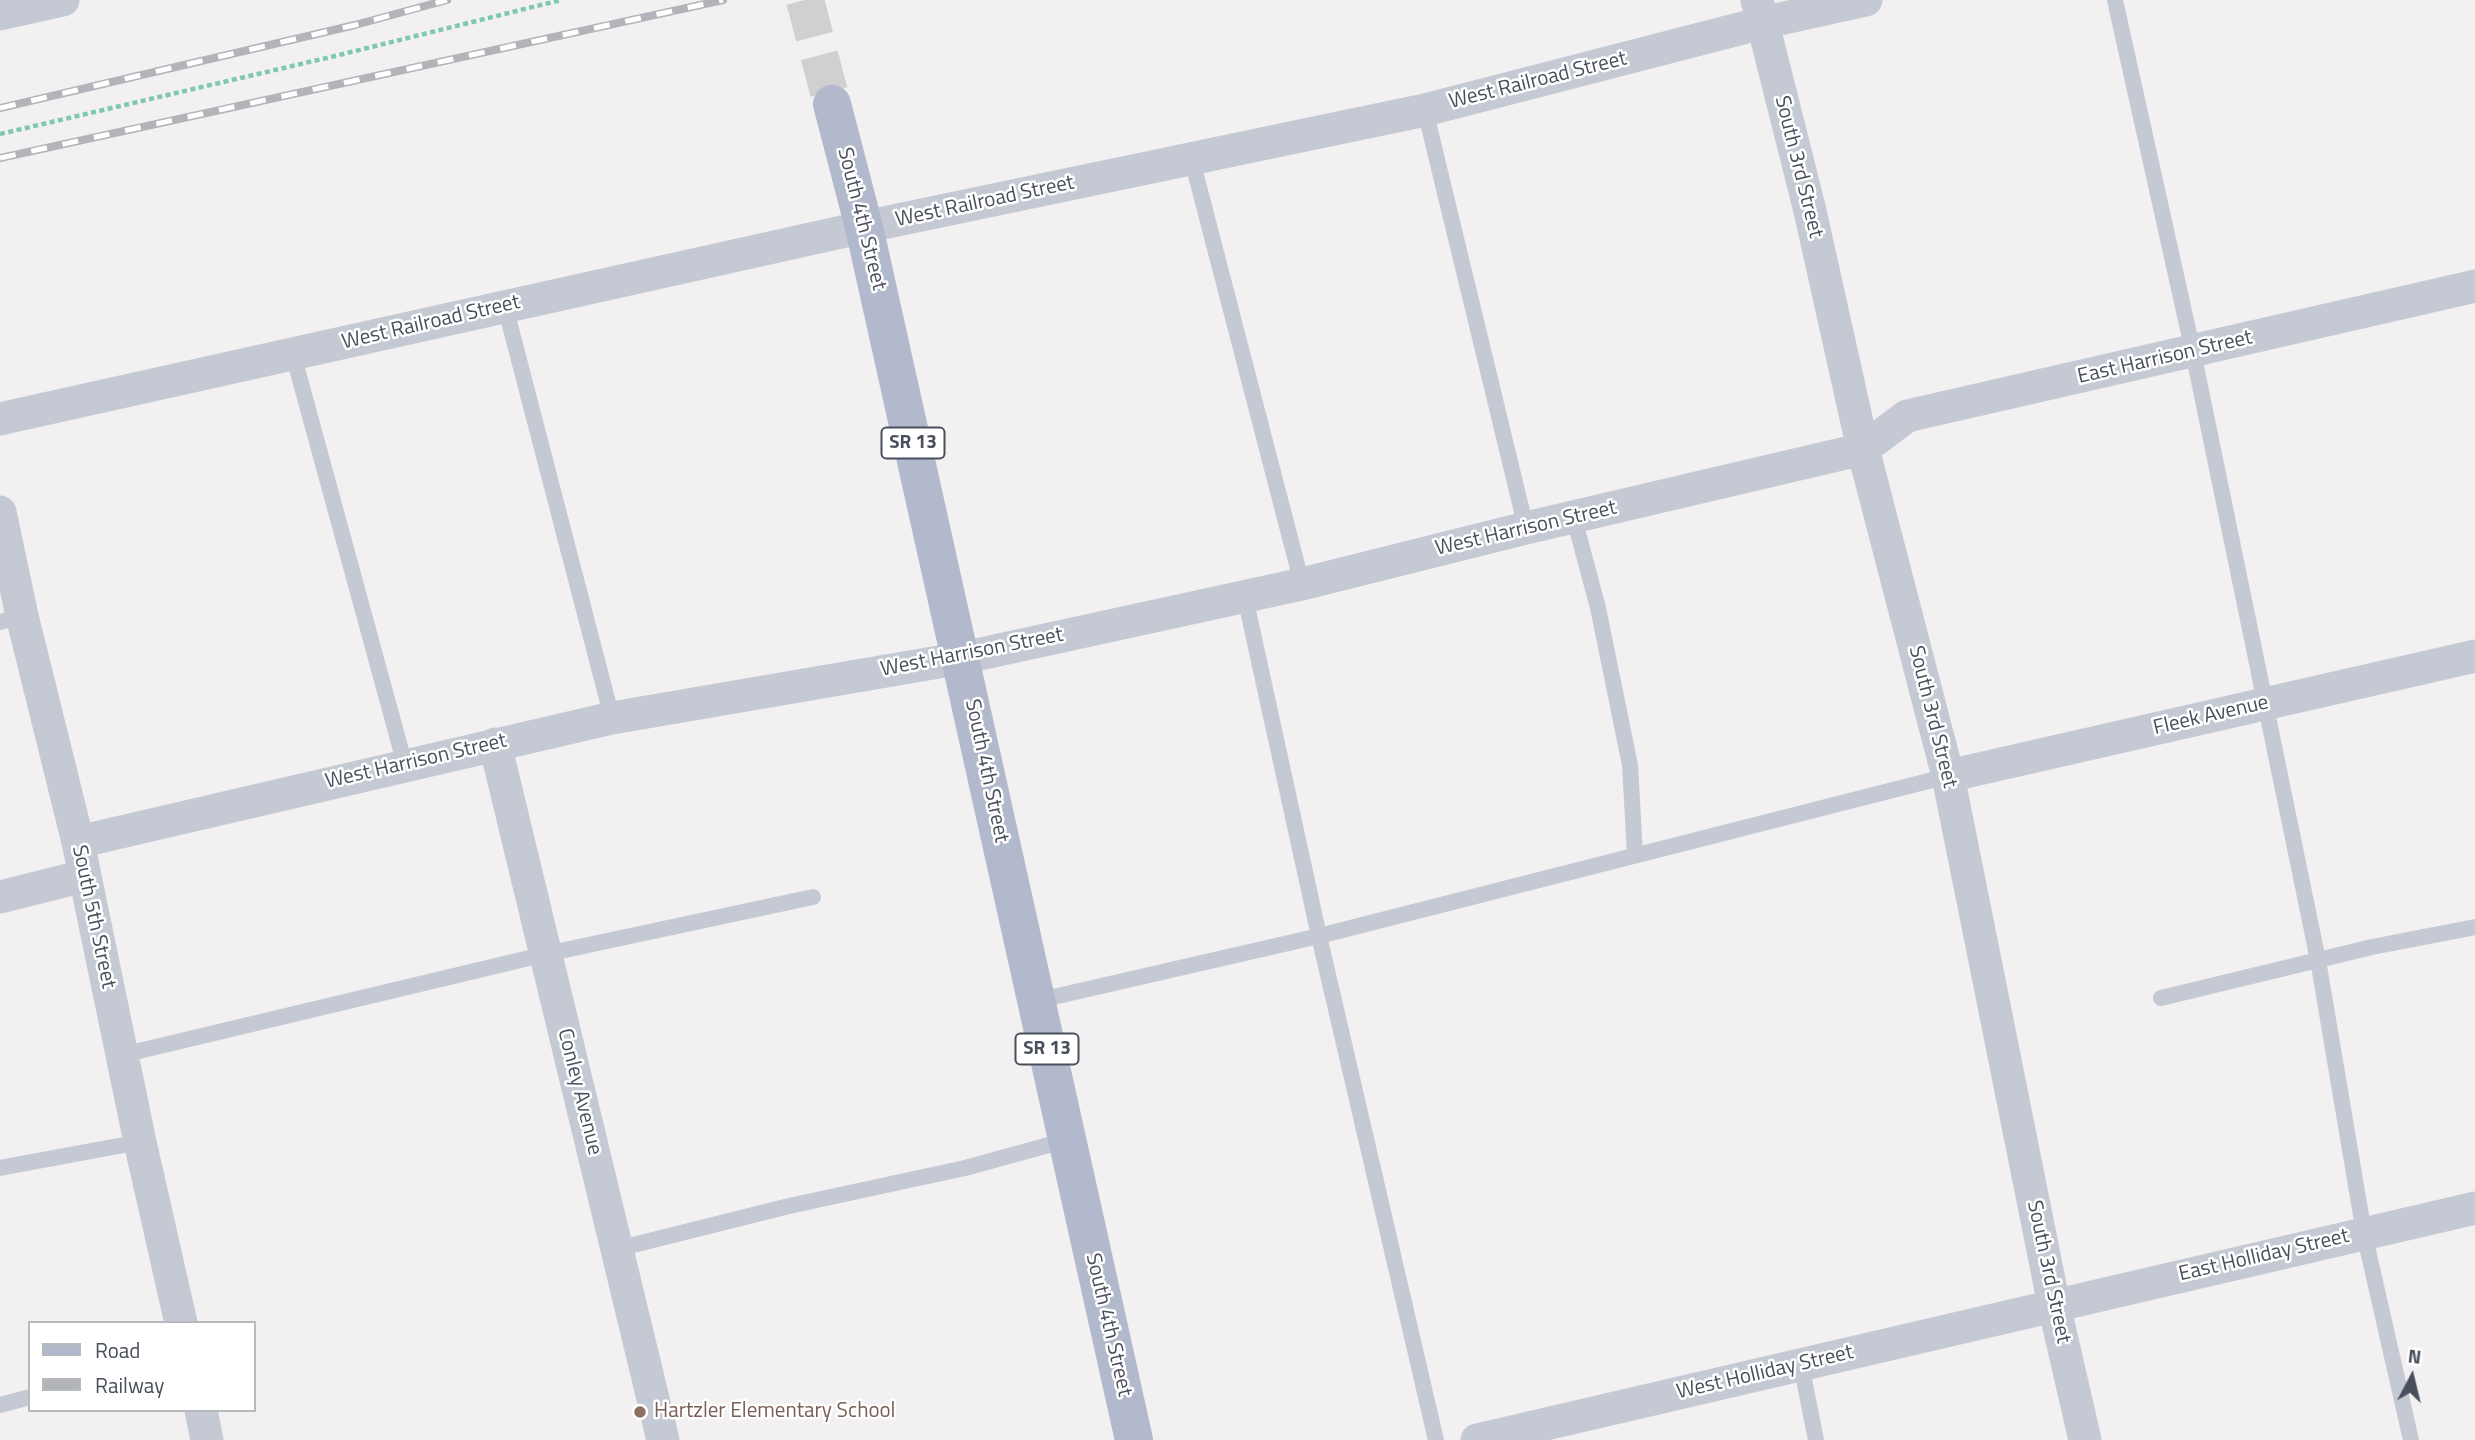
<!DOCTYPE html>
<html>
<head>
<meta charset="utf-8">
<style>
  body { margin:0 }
  #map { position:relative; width:2475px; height:1440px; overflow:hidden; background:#f2f0f0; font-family:"Titillium Web",sans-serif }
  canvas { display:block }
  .legend { position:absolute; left:28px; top:1321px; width:228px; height:91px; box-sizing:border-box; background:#fff; border:2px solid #b6b9be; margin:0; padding:9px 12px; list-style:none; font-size:21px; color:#494f5c }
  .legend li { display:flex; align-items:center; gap:14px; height:35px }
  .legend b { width:35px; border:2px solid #b6b9be }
  .north { position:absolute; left:2377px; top:1342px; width:70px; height:70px; -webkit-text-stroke:5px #fff; paint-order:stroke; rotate:7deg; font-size:19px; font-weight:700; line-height:28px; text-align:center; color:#494f5c }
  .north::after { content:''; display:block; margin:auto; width:24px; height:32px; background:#494f5c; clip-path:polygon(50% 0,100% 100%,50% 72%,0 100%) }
</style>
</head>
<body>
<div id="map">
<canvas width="2475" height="1440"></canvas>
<ul class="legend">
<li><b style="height:9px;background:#b2b9cc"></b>Road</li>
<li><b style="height:9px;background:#b2b4b9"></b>Railway</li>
</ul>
<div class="north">N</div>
</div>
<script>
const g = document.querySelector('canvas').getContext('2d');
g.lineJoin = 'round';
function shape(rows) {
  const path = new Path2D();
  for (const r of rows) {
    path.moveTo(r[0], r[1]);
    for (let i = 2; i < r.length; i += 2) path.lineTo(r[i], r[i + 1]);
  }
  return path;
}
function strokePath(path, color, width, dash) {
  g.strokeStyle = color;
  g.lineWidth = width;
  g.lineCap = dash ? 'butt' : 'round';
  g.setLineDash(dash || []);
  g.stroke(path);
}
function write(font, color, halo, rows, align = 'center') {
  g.font = font + ' "Titillium Web",sans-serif';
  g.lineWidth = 5;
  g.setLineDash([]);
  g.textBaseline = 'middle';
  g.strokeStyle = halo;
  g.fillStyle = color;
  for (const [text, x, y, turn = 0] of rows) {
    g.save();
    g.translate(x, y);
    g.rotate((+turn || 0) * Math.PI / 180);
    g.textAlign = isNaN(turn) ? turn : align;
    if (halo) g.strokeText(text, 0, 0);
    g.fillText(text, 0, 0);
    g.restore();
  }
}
strokePath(shape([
  [805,0,832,104]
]), '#d0d0d2', 38, [38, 19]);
strokePath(shape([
  [0,134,335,56,561,0]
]), '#7dc7b3', 4.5, [5, 3.5]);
strokePath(shape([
  [2115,0,2193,352,2318,960,2364,1233,2411,1440],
  [1425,110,1526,528],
  [1192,160,1302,584],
  [505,306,612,718],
  [293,354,405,765],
  [1574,518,1598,608,1630,765,1635,855],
  [1245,597,1319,936,1436,1440],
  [0,622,22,616],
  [2161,998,2372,947,2475,927],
  [1036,1001,1319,936,1948,776],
  [122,1055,546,954,813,897],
  [0,1168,140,1142],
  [617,1249,789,1206,965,1168,1067,1140],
  [1801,1364,1816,1440],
  [0,1405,30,1397]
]), '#c4c9d3', 16);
strokePath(shape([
  [1757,0,1810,211,1863,449,1948,776,2054,1305,2085,1440],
  [0,14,63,0],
  [0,419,864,227,1425,110,1762,23,1866,0],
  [0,512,22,616,78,842,140,1142,181,1323],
  [495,744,663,1440],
  [1948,776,2475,656],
  [78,842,612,718,962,658,1302,584,1526,528,1863,449,1907,416,2475,286],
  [0,897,84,876],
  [201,1410,207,1440],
  [1477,1440,2475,1208]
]), '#c4c9d3', 33);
strokePath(shape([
  [832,104,864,227,1134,1440]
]), '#b2b9cc', 38);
const rail = shape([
  [0,108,355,25,447,0],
  [0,158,723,0]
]);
strokePath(rail, '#b2b4b9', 8);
strokePath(rail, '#fff', 5, [16]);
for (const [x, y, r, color] of [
  [640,1412,7,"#8d6e63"]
]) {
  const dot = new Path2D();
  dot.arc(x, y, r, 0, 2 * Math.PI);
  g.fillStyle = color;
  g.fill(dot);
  strokePath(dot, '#fff', 2.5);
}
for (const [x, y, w] of [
  [913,443,63],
  [1047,1049,63]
]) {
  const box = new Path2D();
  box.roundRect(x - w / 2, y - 15.5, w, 31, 5);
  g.fillStyle = '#fff';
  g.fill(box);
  strokePath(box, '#494f5c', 2);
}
write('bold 19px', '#494f5c', null, [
  ["SR 13",913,443],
  ["SR 13",1047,1049]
]);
write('21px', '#494f5c', '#fff', [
  ["West Railroad Street",1538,81,-14],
  ["South 3rd Street",1798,167,76],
  ["West Railroad Street",985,202,-12],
  ["South 4th Street",861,219,76],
  ["West Railroad Street",431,323,-13],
  ["East Harrison Street",2165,358,-13],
  ["West Harrison Street",1526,529,-13],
  ["West Harrison Street",972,653,-11],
  ["Fleek Avenue",2211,716,-13],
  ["South 3rd Street",1932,717,76],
  ["West Harrison Street",416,762,-13],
  ["South 4th Street",986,771,78],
  ["South 5th Street",93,917,78],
  ["Conley Avenue",579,1092,76],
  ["East Holliday Street",2264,1256,-13],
  ["South 3rd Street",2048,1272,78],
  ["South 4th Street",1108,1325,77],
  ["West Holliday Street",1765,1373,-13]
]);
write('21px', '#785e54', '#fff', [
  ["Hartzler Elementary School",654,1412]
], 'left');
</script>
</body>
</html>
